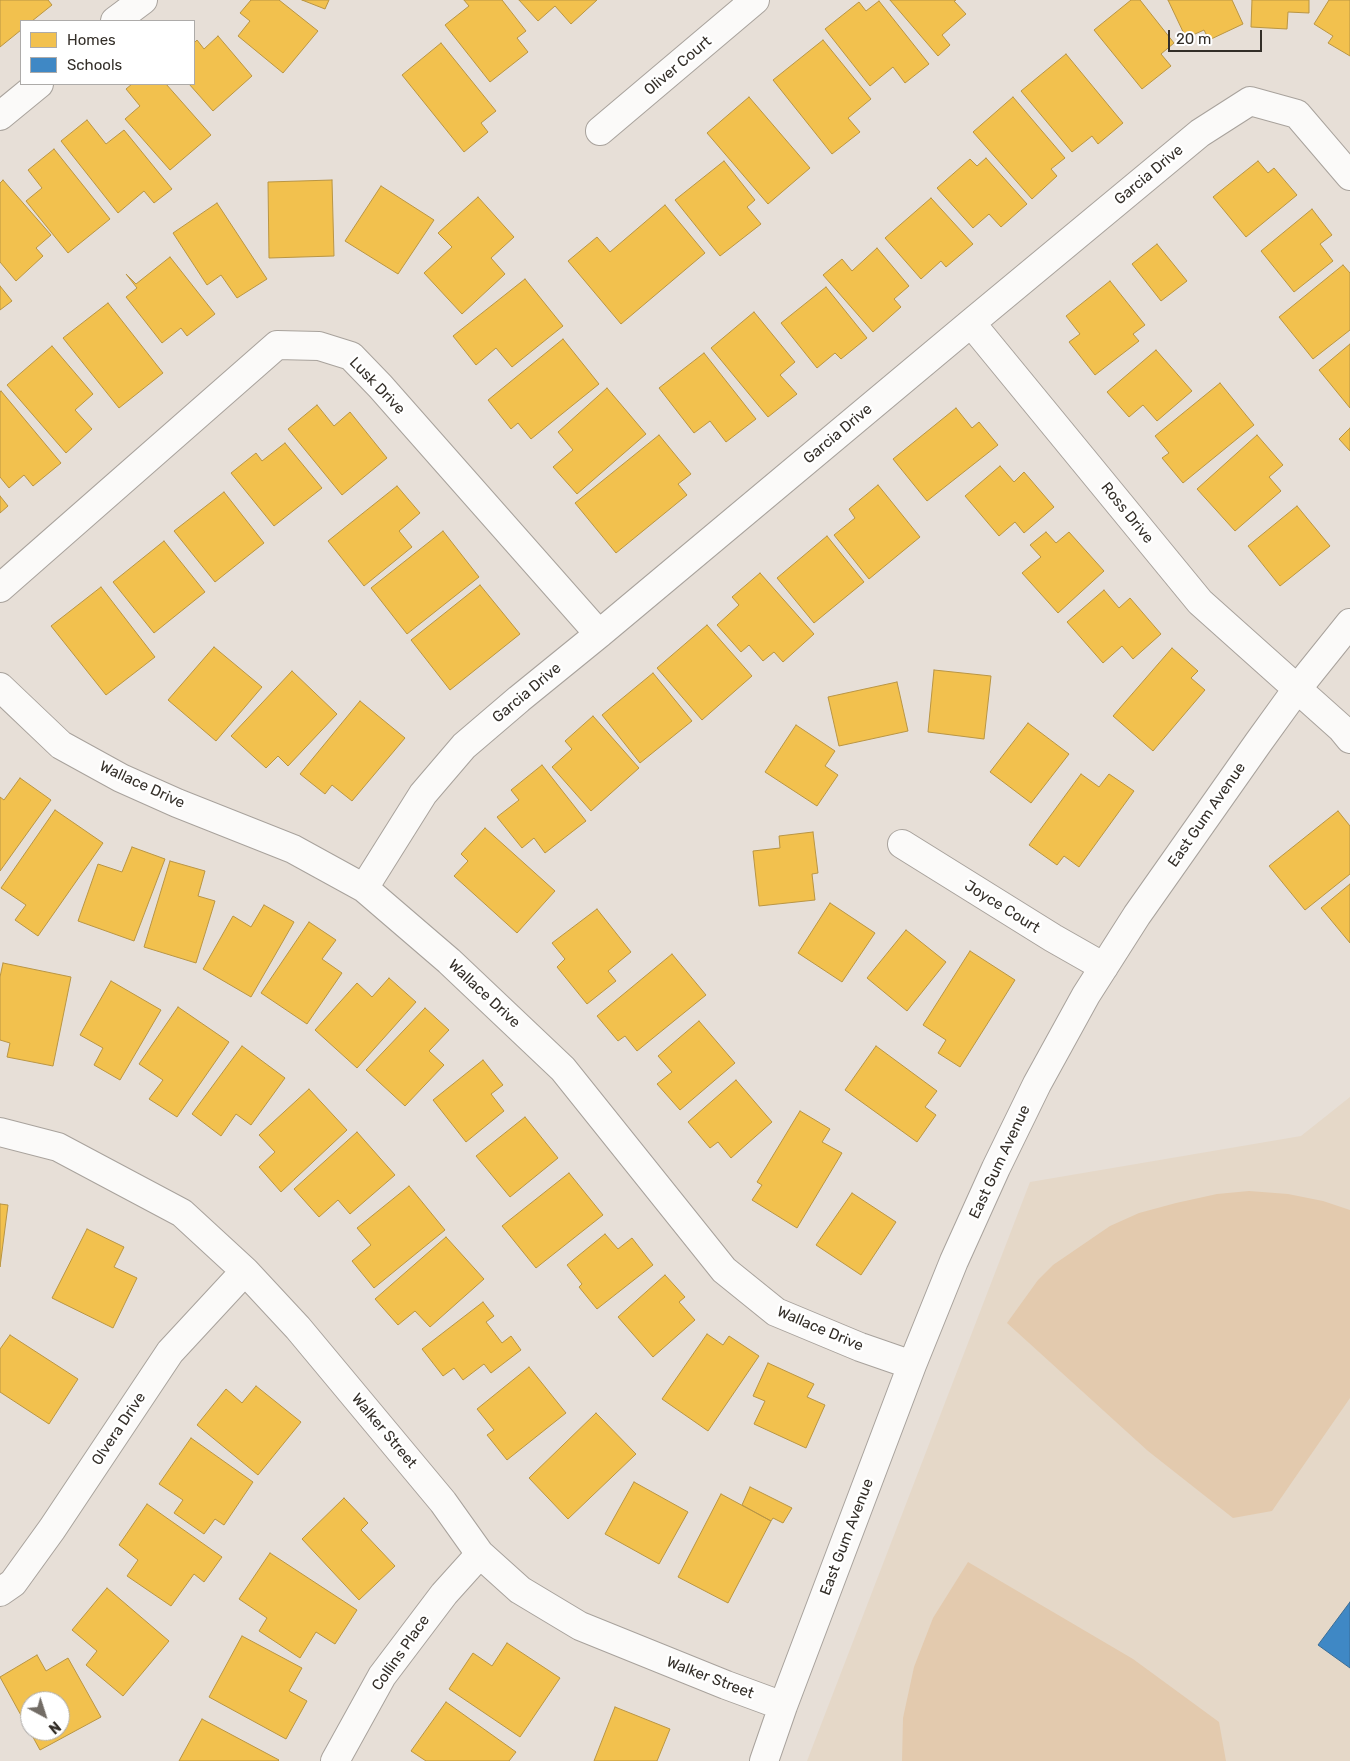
<!DOCTYPE html>
<style>
body{margin:0}
#map{position:relative;width:1350px;height:1761px;overflow:hidden;background:#e7dfd7;font-family:Rubik,sans-serif}
canvas{display:block}
.legend{position:absolute;left:20px;top:20px;width:175px;height:65px;box-sizing:border-box;background:#fff;border:1px solid #adaba9;margin:0;padding:6px 9px;list-style:none;font-size:15px;color:#332e28}
.legend li{display:flex;align-items:center;gap:10px;height:25px}
.legend b{width:25px;border:1px solid #adaba9}
.north{position:absolute;left:20px;top:1691px;width:50px;height:50px;box-sizing:border-box;background:#fff;border:1px solid #adaba9;border-radius:50%;rotate:140deg;font-size:14px;font-weight:700;line-height:20px;text-align:center;color:#332e28}
.north::after{content:'';display:block;margin:auto;width:18px;height:22px;background:#726c65;clip-path:polygon(50% 0,100% 100%,50% 72%,0 100%)}
.scale{position:absolute;left:1168px;top:30px;width:94px;height:22px;box-sizing:border-box;border:2px solid #332e28;border-top:0;padding-left:6px;font-size:15px;line-height:18px;white-space:nowrap;color:#332e28;-webkit-text-stroke:4px #fff;paint-order:stroke}
</style>
<div id="map">
<canvas width="1350" height="1761"></canvas>
<ul class="legend">
<li><b style="height:14px;background:#f2c14e"></b>Homes</li>
<li><b style="height:14px;background:#3f88c5"></b>Schools</li>
</ul>
<div class="north">N</div>
<div class="scale">20 m</div>
</div>
<script>
const ctx = document.querySelector('canvas').getContext('2d');
ctx.lineJoin = 'round';
function fill(path, color) {
  ctx.fillStyle = color;
  ctx.fill(path, 'evenodd');
}
function toPath(rows) {
  const path = new Path2D();
  for (const r of rows) {
    path.moveTo(r[0], r[1]);
    for (let i = 2; i < r.length; i += 2) path.lineTo(r[i], r[i + 1]);
  }
  return path;
}
function trace(path, color, width, dash) {
  ctx.strokeStyle = color;
  ctx.lineWidth = width;
  ctx.lineCap = dash ? 'butt' : 'round';
  ctx.setLineDash(dash || []);
  ctx.stroke(path);
}
function drawText(font, color, halo, rows, align = 'center') {
  ctx.font = font + ' Rubik,sans-serif';
  ctx.lineWidth = 5;
  ctx.setLineDash([]);
  ctx.textBaseline = 'middle';
  ctx.strokeStyle = halo;
  ctx.fillStyle = color;
  for (const [text, x, y, turn = 0] of rows) {
    ctx.save();
    ctx.translate(x, y);
    ctx.rotate((+turn || 0) * Math.PI / 180);
    ctx.textAlign = isNaN(turn) ? turn : align;
    if (halo) ctx.strokeText(text, 0, 0);
    ctx.fillText(text, 0, 0);
    ctx.restore();
  }
}
const built = toPath([
 [1350,1097,1350,1761,807,1761,1030,1182,1301,1136]
]);
const green = toPath([
 [1249,1191,1288,1194,1323,1201,1350,1210,1350,1398,1272,1511,1233,1518,1148,1451,1007,1323,1038,1280,1053,1265,1110,1226,1139,1213,1176,1203,1217,1194],
 [968,1562,1133,1659,1219,1722,1226,1761,902,1761,903,1718,914,1667,933,1618]
]);
const homes = toPath([
 [0,0,48,0,52,5,32,21,21,21,21,30,0,47,0,0],
 [251,0,279,0,318,31,283,73,238,36,250,21,240,13,251,0],
 [302,0,329,0,325,9,302,0],
 [464,0,502,0,526,31,517,38,528,52,490,82,445,25,469,6,464,0],
 [519,0,597,0,571,24,555,6,538,21,519,0],
 [890,0,956,0,954,1,966,14,942,35,950,45,938,56,890,0],
 [1131,0,1140,0,1174,43,1161,54,1171,66,1142,89,1094,30,1131,0],
 [1168,0,1232,0,1243,24,1209,40,1204,30,1186,38,1168,0],
 [1252,0,1309,0,1309,13,1288,12,1287,29,1251,27,1252,0],
 [1329,0,1350,0,1350,56,1328,43,1333,36,1314,24,1329,0],
 [879,1,929,64,905,83,893,67,870,86,825,29,859,2,866,11,879,1],
 [218,36,252,76,213,111,189,84,194,84,194,43,197,40,204,49,218,36],
 [823,40,871,99,848,118,860,132,832,154,773,80,823,40],
 [441,43,496,111,481,123,488,132,464,152,402,75,441,43],
 [1066,54,1123,123,1098,144,1092,136,1072,152,1021,91,1066,54],
 [132,84,166,84,211,135,170,170,125,119,140,106,126,89,132,84],
 [749,97,810,168,768,204,707,133,749,97],
 [1013,97,1065,158,1051,169,1057,176,1032,199,973,132,1013,97],
 [87,120,106,144,124,130,172,189,154,203,144,191,118,213,61,141,87,120],
 [54,149,110,219,68,253,26,201,42,188,28,170,54,149],
 [986,158,1027,204,1001,227,989,214,973,228,937,188,970,159,977,166,986,158],
 [724,161,755,200,747,207,761,224,720,256,675,200,724,161],
 [1258,161,1268,173,1274,168,1297,195,1246,237,1213,197,1258,161],
 [3,180,51,235,36,248,43,256,16,281,0,262,0,183,3,180],
 [332,180,334,256,269,258,268,182,332,180],
 [381,186,434,220,398,274,345,241,381,186],
 [478,197,514,237,491,258,505,274,462,314,424,273,452,247,438,233,478,197],
 [931,198,973,244,946,267,941,261,921,279,885,238,931,198],
 [217,203,267,279,237,298,221,275,207,285,173,233,217,203],
 [665,205,705,253,621,324,568,261,597,237,610,252,665,205],
 [1312,209,1332,235,1320,244,1333,261,1294,292,1261,251,1312,209],
 [1157,244,1187,281,1161,301,1132,264,1157,244],
 [877,248,909,286,894,299,901,307,873,332,823,275,842,259,852,271,877,248],
 [170,257,215,314,187,336,181,328,162,343,126,297,137,288,126,274,136,284,170,257],
 [1343,265,1350,273,1350,330,1313,359,1279,317,1343,265],
 [525,279,563,326,512,367,496,348,476,365,453,336,525,279],
 [1110,281,1145,325,1133,334,1139,341,1095,375,1069,342,1080,334,1066,316,1110,281],
 [0,286,12,301,0,310,0,286],
 [826,287,867,338,841,359,835,353,817,368,781,323,826,287],
 [108,303,163,373,119,408,63,338,108,303],
 [754,312,795,362,780,375,797,394,768,417,711,348,754,312],
 [563,339,599,384,531,439,518,423,511,429,488,400,563,339],
 [1350,344,1350,408,1319,370,1350,344],
 [52,346,93,394,75,410,92,429,66,453,7,385,52,346],
 [1156,350,1192,391,1157,421,1143,405,1129,417,1107,392,1156,350],
 [704,353,756,419,726,442,710,421,694,433,659,388,704,353],
 [1220,383,1254,425,1183,483,1162,458,1169,453,1155,436,1220,383],
 [607,388,646,434,577,494,553,467,573,450,558,432,607,388],
 [1,391,61,463,33,486,24,475,9,488,0,477,0,392,1,391],
 [317,405,334,426,350,412,387,458,342,495,288,429,317,405],
 [956,408,972,428,979,422,998,445,927,501,893,459,956,408],
 [1350,428,1350,451,1339,439,1350,428],
 [659,435,691,474,678,484,687,495,616,553,575,503,659,435],
 [1257,435,1283,465,1269,477,1281,491,1235,531,1197,489,1257,435],
 [285,443,322,488,274,526,231,473,256,453,262,461,285,443],
 [1000,466,1014,482,1024,472,1054,507,1024,533,1015,522,999,536,965,496,1000,466],
 [878,485,920,537,869,579,834,535,855,518,849,509,878,485],
 [397,486,420,513,399,531,412,547,364,586,328,541,397,486],
 [224,492,264,543,215,582,174,531,224,492],
 [0,496,8,506,0,513,0,496],
 [1297,506,1330,546,1280,586,1248,546,1297,506],
 [443,531,479,577,407,634,371,588,443,531],
 [1046,532,1056,543,1069,532,1104,571,1058,613,1022,573,1041,557,1030,545,1046,532],
 [827,536,864,582,814,623,777,578,827,536],
 [164,541,205,592,154,633,113,582,164,541],
 [760,573,814,634,783,662,774,652,763,661,749,645,741,652,717,625,739,605,732,597,760,573],
 [480,585,520,634,450,690,411,640,480,585],
 [101,587,155,657,106,695,51,626,101,587],
 [1104,590,1119,608,1130,598,1161,634,1133,659,1122,646,1103,663,1067,622,1104,590],
 [707,625,752,676,702,720,657,668,707,625],
 [214,647,262,687,216,741,168,700,214,647],
 [1172,648,1198,671,1191,678,1205,690,1153,751,1113,716,1172,648],
 [934,670,991,676,984,739,928,732,934,670],
 [292,671,337,714,288,766,278,756,266,768,231,736,292,671],
 [653,673,692,721,640,763,602,715,653,673],
 [897,682,908,731,839,746,828,697,897,682],
 [360,701,405,738,352,801,332,785,325,794,300,774,360,701],
 [593,716,639,768,591,811,552,767,572,749,565,741,593,716],
 [1028,723,1069,754,1031,803,990,772,1028,723],
 [796,725,835,751,825,766,838,775,817,806,765,772,796,725],
 [542,765,586,821,545,853,534,838,522,848,497,817,519,800,511,790,542,765],
 [1081,774,1099,787,1109,774,1134,791,1079,867,1064,856,1057,865,1029,845,1081,774],
 [20,778,51,800,0,871,0,797,4,800,20,778],
 [55,810,103,843,38,936,15,920,26,905,1,888,55,810],
 [1338,811,1350,826,1350,874,1305,910,1269,866,1338,811],
 [485,828,555,891,517,933,454,876,468,861,461,854,485,828],
 [813,832,818,873,812,874,815,900,759,906,753,851,780,848,779,836,813,832],
 [132,847,165,859,134,941,78,921,98,864,122,872,132,847],
 [170,861,205,871,198,896,215,901,196,963,144,947,170,861],
 [1350,884,1350,943,1321,908,1350,884],
 [830,903,875,933,842,982,798,953,830,903],
 [264,905,294,922,251,997,203,969,233,916,251,927,264,905],
 [597,909,631,952,608,971,616,981,587,1004,557,967,565,959,552,943,597,909],
 [309,922,336,940,322,959,342,973,307,1024,261,993,309,922],
 [906,930,946,962,907,1011,867,978,906,930],
 [970,951,1015,980,960,1067,938,1053,946,1040,923,1025,970,951],
 [672,954,706,995,637,1051,625,1036,618,1041,597,1016,672,954],
 [3,963,71,977,53,1066,7,1057,10,1043,0,1040,0,977,3,963],
 [389,978,416,1002,357,1068,315,1030,357,983,372,997,389,978],
 [111,981,161,1010,120,1080,94,1065,103,1048,80,1035,111,981],
 [178,1007,229,1042,177,1117,149,1099,163,1080,139,1064,178,1007],
 [425,1008,449,1030,429,1051,444,1065,405,1106,366,1070,425,1008],
 [699,1021,735,1063,680,1110,657,1084,672,1072,658,1056,699,1021],
 [242,1046,285,1078,251,1125,236,1114,221,1136,192,1114,242,1046],
 [876,1046,937,1091,925,1107,936,1115,917,1142,845,1090,876,1046],
 [483,1060,503,1085,491,1094,504,1111,466,1142,433,1100,483,1060],
 [736,1080,772,1122,731,1158,718,1142,710,1148,688,1122,736,1080],
 [309,1089,347,1130,281,1192,259,1167,275,1152,259,1135,309,1089],
 [800,1111,830,1129,822,1142,842,1153,797,1228,752,1200,762,1185,757,1182,800,1111],
 [525,1117,558,1158,510,1197,476,1156,525,1117],
 [357,1132,395,1175,350,1214,338,1200,319,1217,294,1189,357,1132],
 [569,1173,603,1215,536,1268,502,1226,569,1173],
 [409,1186,445,1230,374,1288,352,1261,371,1245,357,1228,409,1186],
 [852,1193,896,1222,861,1275,816,1245,852,1193],
 [0,1204,8,1205,0,1267,0,1204],
 [87,1229,124,1247,114,1267,137,1278,113,1328,52,1298,87,1229],
 [605,1234,618,1249,632,1238,653,1265,597,1309,579,1287,582,1284,567,1265,605,1234],
 [446,1237,484,1279,430,1327,415,1311,398,1325,375,1299,446,1237],
 [665,1275,685,1297,679,1302,695,1320,653,1357,618,1317,665,1275],
 [483,1302,494,1316,486,1322,502,1343,511,1336,521,1350,491,1373,484,1364,463,1380,454,1368,443,1376,422,1349,483,1302],
 [707,1334,723,1345,729,1336,759,1356,708,1431,662,1399,707,1334],
 [10,1335,78,1379,49,1424,0,1392,0,1349,10,1335],
 [768,1363,814,1384,807,1397,825,1405,806,1448,754,1424,765,1401,753,1396,768,1363],
 [529,1367,566,1413,507,1460,487,1435,494,1430,477,1409,529,1367],
 [256,1386,301,1422,258,1475,197,1425,226,1389,242,1403,256,1386],
 [596,1413,636,1454,568,1519,529,1478,596,1413],
 [191,1438,253,1482,224,1525,215,1519,204,1534,174,1513,183,1500,159,1484,191,1438],
 [634,1482,688,1512,659,1564,605,1534,634,1482],
 [750,1487,792,1508,783,1523,773,1518,771,1521,742,1505,750,1487],
 [721,1494,771,1521,728,1603,678,1577,721,1494],
 [344,1498,368,1523,361,1530,395,1566,359,1600,302,1539,344,1498],
 [147,1504,222,1557,204,1582,194,1574,171,1606,127,1576,138,1560,119,1545,147,1504],
 [270,1553,357,1610,335,1644,316,1632,300,1658,259,1631,267,1618,239,1599,270,1553],
 [107,1588,169,1641,123,1696,86,1665,97,1651,72,1630,107,1588],
 [242,1636,302,1668,289,1691,307,1701,286,1739,209,1697,242,1636],
 [507,1643,560,1678,520,1737,449,1689,473,1653,492,1666,507,1643],
 [37,1655,46,1671,68,1658,101,1717,40,1750,0,1677,37,1655],
 [30,1701,60,1701,60,1731,30,1731,30,1701],
 [446,1702,516,1752,509,1761,426,1761,411,1751,446,1702],
 [615,1707,670,1729,657,1761,594,1761,615,1707],
 [202,1719,279,1760,278,1761,179,1761,202,1719]
]);
const schools = toPath([
 [1350,1602,1350,1668,1318,1645,1350,1602]
]);
const minor = toPath([
 [115,21,143,0],
 [0,116,39,84],
 [600,131,755,0],
 [971,323,1200,602,1341,728,1350,739],
 [0,588,277,345,319,346,351,356,380,386,599,634],
 [0,687,61,745,121,778,177,803,293,849,364,888,449,961,563,1069,724,1270,776,1312,860,1347,912,1365],
 [902,844,1053,938,1104,967],
 [364,888,423,794,464,746,519,699,599,634,971,323,1200,133,1250,101,1297,114,1350,176],
 [0,1132,58,1147,182,1213,245,1271,298,1328,443,1502,480,1554,520,1590,580,1626,726,1685,783,1706],
 [0,1592,13,1583,52,1529,170,1352,245,1271],
 [335,1761,382,1676,444,1594,480,1554],
 [764,1761,783,1706,912,1365,954,1261,996,1168,1037,1084,1086,995,1137,915,1258,743,1297,689,1350,623]
]);
const streetNames = [
 ["Oliver Court",678,66,-40],
 ["Garcia Drive",1149,175,-40],
 ["Lusk Drive",377,386,46],
 ["Garcia Drive",838,434,-40],
 ["Ross Drive",1127,513,51],
 ["Garcia Drive",527,693,-40],
 ["Wallace Drive",142,785,25],
 ["East Gum Avenue",1207,815,-55],
 ["Joyce Court",1002,907,32],
 ["Wallace Drive",484,994,43],
 ["East Gum Avenue",1000,1162,-65],
 ["Wallace Drive",820,1329,23],
 ["Olvera Drive",119,1429,-56],
 ["Walker Street",384,1431,50],
 ["East Gum Avenue",847,1537,-69],
 ["Collins Place",401,1653,-55],
 ["Walker Street",710,1678,21]
];
fill(built, '#e5d8c8');
fill(green, '#e3caae');
fill(homes, '#f2c14e');
trace(homes, '#b99543', 1);
fill(schools, '#3f88c5');
trace(schools, '#3b6d96', 1);
trace(minor, '#a8a29c', 30);
trace(minor, '#fbfaf9', 28);
drawText('15px', '#332e28', '#fff', streetNames);
</script>
